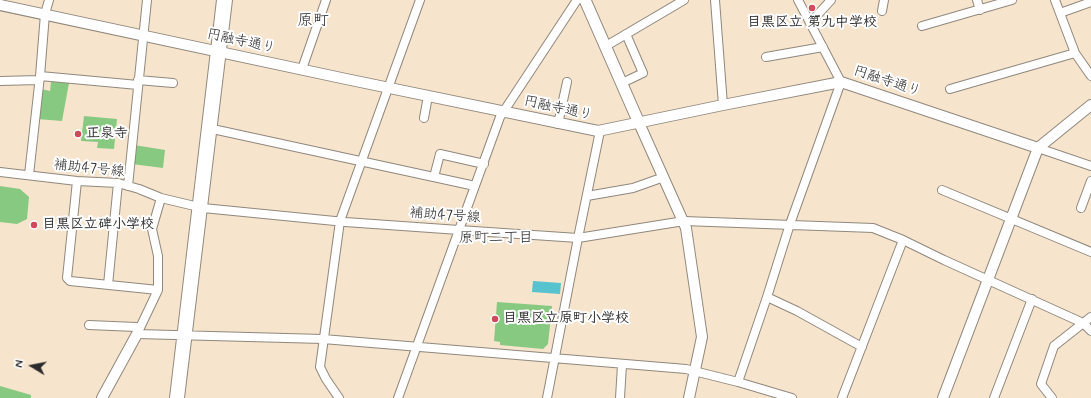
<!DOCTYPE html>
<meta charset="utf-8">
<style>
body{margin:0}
#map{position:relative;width:1091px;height:398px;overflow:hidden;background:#f6e4cd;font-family:Mynerve,sans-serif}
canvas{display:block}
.north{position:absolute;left:12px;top:346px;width:40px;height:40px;-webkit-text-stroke:3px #fff;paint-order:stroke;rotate:280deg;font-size:11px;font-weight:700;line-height:16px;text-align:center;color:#2b2b2b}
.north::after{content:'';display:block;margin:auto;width:14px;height:18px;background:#2b2b2b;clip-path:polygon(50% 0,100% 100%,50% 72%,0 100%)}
</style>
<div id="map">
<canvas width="1091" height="398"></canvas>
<div class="north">N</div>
</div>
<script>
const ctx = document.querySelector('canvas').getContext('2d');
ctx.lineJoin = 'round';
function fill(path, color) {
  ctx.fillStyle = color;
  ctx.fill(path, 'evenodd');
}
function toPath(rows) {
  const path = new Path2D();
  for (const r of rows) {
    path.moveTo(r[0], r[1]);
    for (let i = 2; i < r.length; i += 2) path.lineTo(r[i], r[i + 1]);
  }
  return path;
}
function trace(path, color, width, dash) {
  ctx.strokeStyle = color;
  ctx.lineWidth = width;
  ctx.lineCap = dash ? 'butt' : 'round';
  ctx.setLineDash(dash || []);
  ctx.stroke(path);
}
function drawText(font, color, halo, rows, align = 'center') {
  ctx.font = font + ' Mynerve,"Klee One",sans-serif';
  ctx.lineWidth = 4;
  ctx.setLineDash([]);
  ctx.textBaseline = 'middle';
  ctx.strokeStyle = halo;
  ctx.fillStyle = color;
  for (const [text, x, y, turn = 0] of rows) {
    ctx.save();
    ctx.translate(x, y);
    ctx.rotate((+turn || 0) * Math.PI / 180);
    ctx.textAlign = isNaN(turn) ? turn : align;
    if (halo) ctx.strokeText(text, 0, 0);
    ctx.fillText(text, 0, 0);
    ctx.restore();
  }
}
const green = toPath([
 [58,81,69,83,62,121,37,119,41,89,50,91,51,82],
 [84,116,117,119,114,149,97,148,98,142,81,141],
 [134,145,165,150,163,168,132,164],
 [0,186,20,189,29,197,27,219,17,224,0,222],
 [497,302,552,306,548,344,543,349,500,345,500,342,494,341],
 [0,386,31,395,31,398,0,398]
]);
const water = toPath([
 [533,281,561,283,560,294,532,292]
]);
const minor = toPath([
 [715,0,723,105],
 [977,0,980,10],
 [1055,0,1075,53,1091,76],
 [882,11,884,0],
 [1060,13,1091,2],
 [810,23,831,0],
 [922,26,1012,0],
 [606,46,684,0],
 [766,57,823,47],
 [302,69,326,0],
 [40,76,138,85],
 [138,80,173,83],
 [0,81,39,80],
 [622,83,643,73,626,34],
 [950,89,1075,53],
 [424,118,428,96],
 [558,124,567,82],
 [208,128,475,186],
 [1038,148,1091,166],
 [0,172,77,181,118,183,139,189,161,198,203,208,345,222,459,230,578,238,684,221,873,228,903,240,944,260,1083,323,1091,331],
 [29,175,40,76,45,14,49,0],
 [434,177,440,154,484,164],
 [77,181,67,278,70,281,158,290],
 [128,186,147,0],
 [942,190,1091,252],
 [587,196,633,188,664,177],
 [161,198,152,229,158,256,158,290,137,334,323,339,686,369,738,382,792,398],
 [1081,208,1091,181],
 [108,285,118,183],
 [767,297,797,311,862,347],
 [89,325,136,327,139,329],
 [738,382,767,297,790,224,841,82,798,0],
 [174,398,221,0],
 [180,398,228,0],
 [339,398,326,379,320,367,340,221,420,0],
 [398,398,500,117,577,0],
 [547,398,578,238,600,131],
 [620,398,622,365],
 [842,398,903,240],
 [994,398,1032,299],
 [1052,398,1041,384,1054,346,1091,317]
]);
const tertiary = toPath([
 [0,5,346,79,598,131,723,105,841,82,1038,148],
 [639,123,686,228,702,337,689,398],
 [1038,148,1091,105],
 [102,398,137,334],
 [943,398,1038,148]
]);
const secondary = toPath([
 [585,0,639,123]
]);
const markers = [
 [812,8,4,"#d1495b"],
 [78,134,4,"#d1495b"],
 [34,225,4,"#d1495b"],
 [495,319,4,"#d1495b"]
];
const poiNames = [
 ["目黒区立 第九中学校",812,23,"center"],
 ["正泉寺",86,134],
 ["目黒区立碑小学校",42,225],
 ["目黒区立原町小学校",503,319]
];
const streetNames = [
 ["円融寺通り",241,42,12],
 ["円融寺通り",887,82,18],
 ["円融寺通り",558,109,12],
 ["補助47号線",89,169,6],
 ["補助47号線",445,216,4]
];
const neighbourhoodNames = [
 ["原町二丁目",496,239]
];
const quarterNames = [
 ["原町",313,22]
];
fill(green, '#87c981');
fill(water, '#56c3ce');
trace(minor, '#90887c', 10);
trace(tertiary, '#90887c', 12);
trace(secondary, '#90887c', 13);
trace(minor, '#fff', 8);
trace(tertiary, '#fff', 10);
trace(secondary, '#fff', 11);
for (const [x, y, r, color] of markers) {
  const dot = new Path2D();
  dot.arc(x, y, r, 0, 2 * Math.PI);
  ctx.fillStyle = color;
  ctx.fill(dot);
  trace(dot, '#fff', 1.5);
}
drawText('bold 14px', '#2b2b2b', '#fff', poiNames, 'left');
drawText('14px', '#2b2b2b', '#fff', streetNames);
drawText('15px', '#2b2b2b', '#fff', neighbourhoodNames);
drawText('16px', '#2b2b2b', '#fff', quarterNames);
</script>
